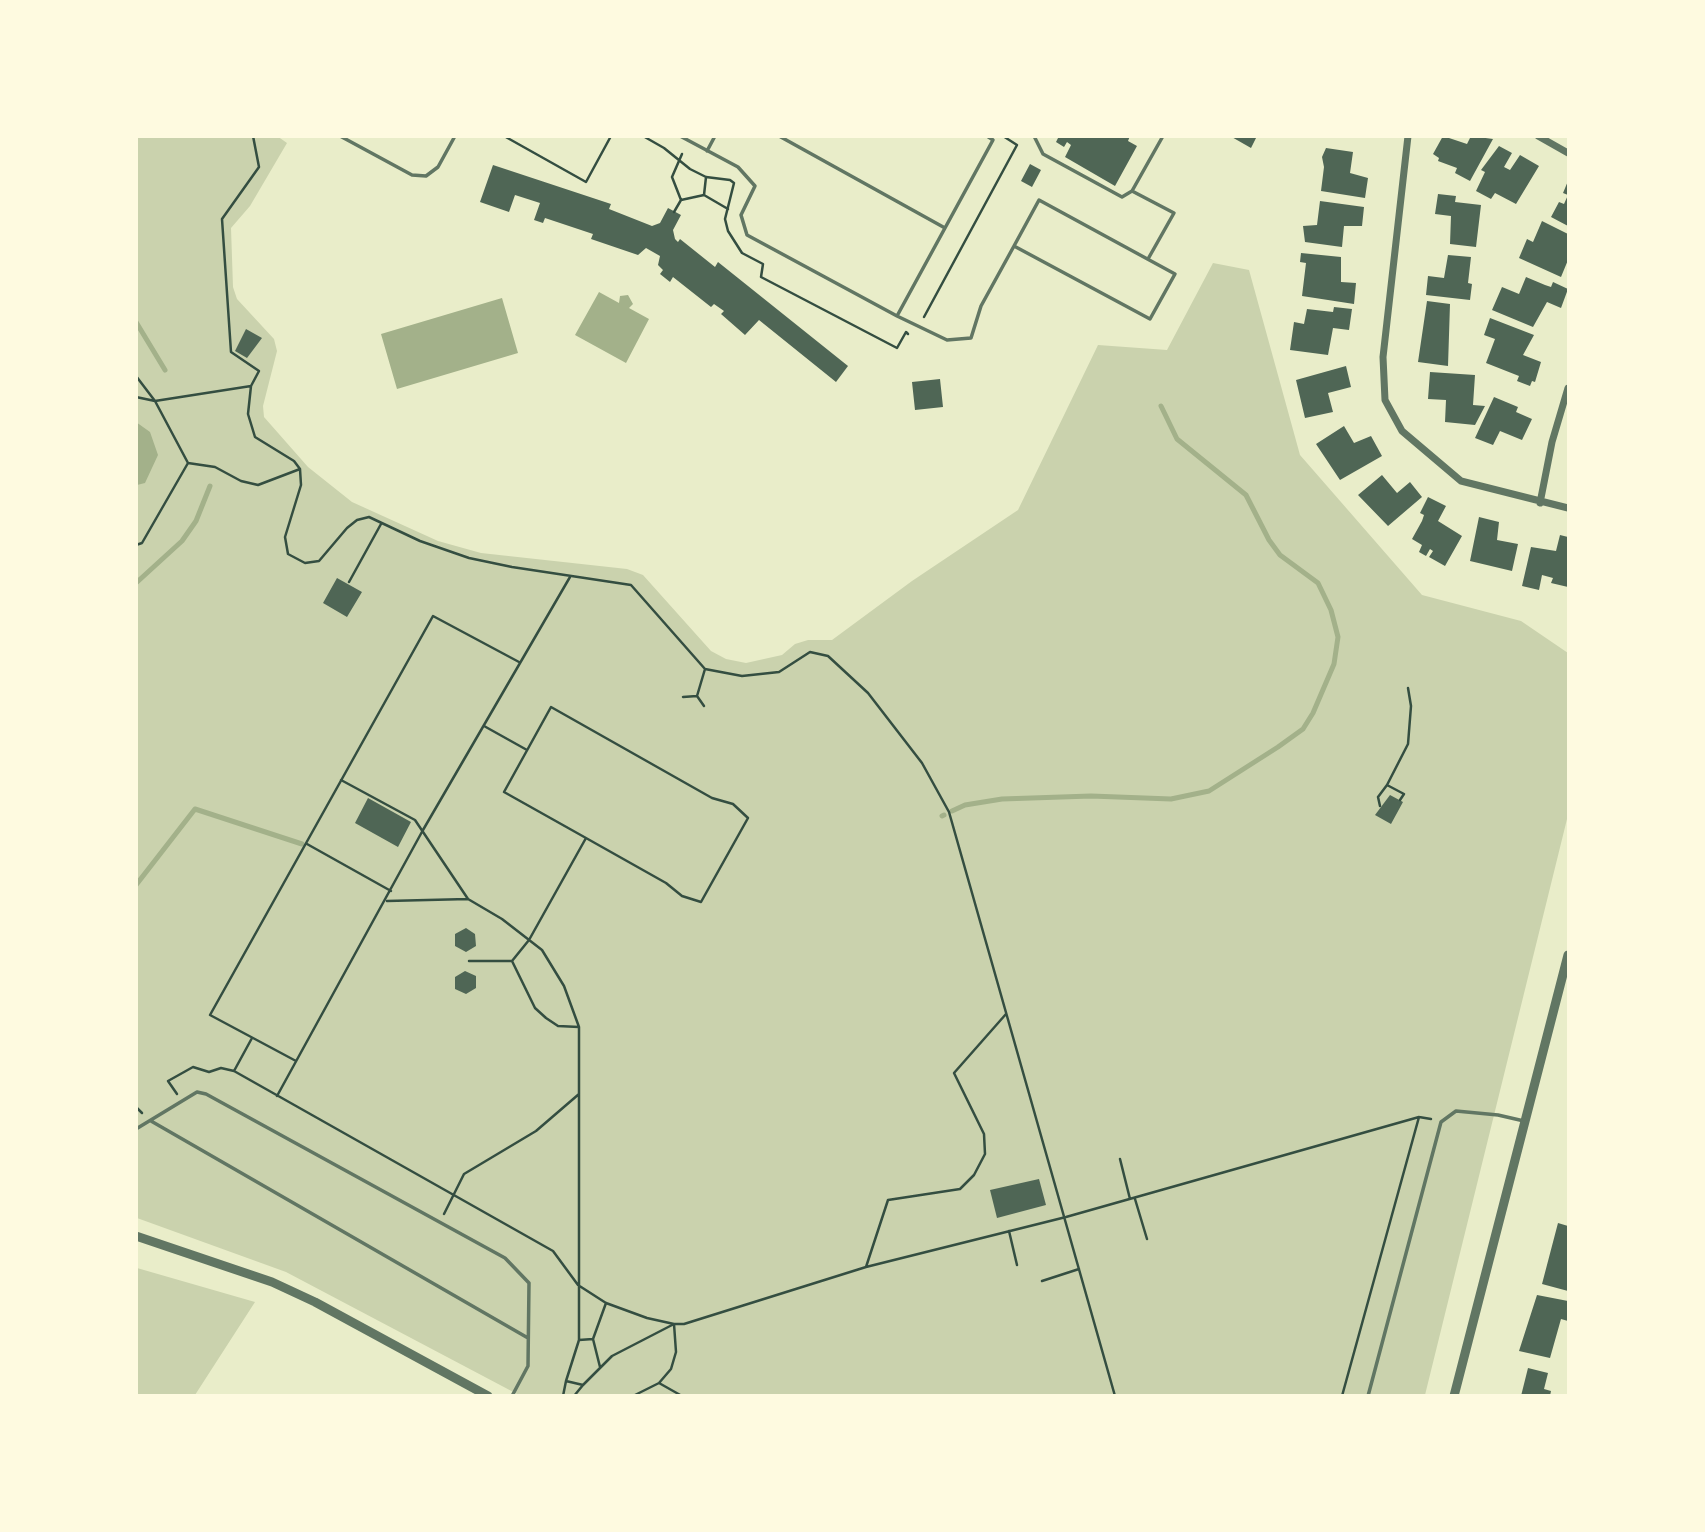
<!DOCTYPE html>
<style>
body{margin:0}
#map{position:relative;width:1705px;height:1532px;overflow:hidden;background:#e9edc9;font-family:"DejaVu Sans",sans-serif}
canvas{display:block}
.frame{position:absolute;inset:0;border:138px solid #fefae0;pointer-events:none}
</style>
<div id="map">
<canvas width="1705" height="1532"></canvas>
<div class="frame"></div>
</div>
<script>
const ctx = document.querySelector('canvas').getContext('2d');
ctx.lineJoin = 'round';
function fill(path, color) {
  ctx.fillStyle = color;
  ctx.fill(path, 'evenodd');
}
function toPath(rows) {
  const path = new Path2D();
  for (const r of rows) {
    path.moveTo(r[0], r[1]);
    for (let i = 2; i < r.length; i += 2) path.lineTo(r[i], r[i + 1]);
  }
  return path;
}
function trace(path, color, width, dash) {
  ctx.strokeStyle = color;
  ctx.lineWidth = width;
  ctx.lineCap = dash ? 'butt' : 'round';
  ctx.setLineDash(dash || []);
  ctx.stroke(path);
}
const green = toPath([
 [277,136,287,143,250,206,231,228,233,287,237,299,274,339,277,351,263,406,264,417,308,467,352,502,438,541,481,553,627,569,643,575,711,651,726,659,746,663,782,655,795,644,808,640,832,640,912,581,1018,510,1098,345,1167,350,1213,263,1249,270,1300,455,1422,595,1521,621,1568,653,1568,815,1425,1395,519,1395,286,1272,137,1218,137,137],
 [137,1268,255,1302,195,1395,137,1395]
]);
const water = toPath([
 [599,292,619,303,620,296,628,295,633,304,629,308,649,319,626,363,575,335],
 [502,298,518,353,397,389,381,334],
 [136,422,150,432,158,455,145,483,137,485]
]);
const stream = toPath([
 [136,322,165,370],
 [136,583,182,541,196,521,210,486],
 [952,811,965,805,1002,799,1091,796,1171,799,1209,791,1278,747,1303,729,1313,713,1334,664,1338,637,1331,610,1318,583,1280,555,1269,540,1246,495,1177,439,1161,406],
 [942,816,944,815],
 [136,885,195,809,302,844]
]);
const building = toPath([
 [1059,136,1130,136,1128,141,1137,146,1115,186,1065,157,1071,145,1067,142,1064,147,1056,142],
 [1230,136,1257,136,1251,148],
 [1443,136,1467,144,1471,136,1493,139,1470,181,1455,173,1457,168,1438,161,1439,158,1433,154],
 [1499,146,1512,153,1504,167,1510,170,1520,155,1539,166,1516,204,1495,193,1491,199,1476,191,1485,172,1481,170],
 [1326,148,1353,152,1350,173,1368,178,1365,198,1321,191,1324,167,1322,157],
 [1030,164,1041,170,1032,187,1021,181],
 [493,165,611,204,609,209,652,226,660,223,668,208,681,215,673,230,675,239,678,242,680,239,715,267,718,262,848,366,836,382,759,320,745,335,721,314,724,311,714,304,711,307,673,277,670,282,660,274,663,270,658,265,660,256,646,248,638,255,591,239,593,234,545,218,543,223,534,220,540,203,515,195,509,212,480,202],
 [1568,181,1568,226,1551,217,1559,202,1564,204,1568,195,1563,193],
 [1438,194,1456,196,1455,202,1481,205,1476,247,1450,244,1451,216,1435,214],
 [1320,201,1364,207,1362,226,1344,226,1342,247,1305,242,1303,226,1317,225],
 [1542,221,1568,234,1568,260,1561,277,1519,258,1527,239,1533,242],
 [1301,253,1341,257,1341,282,1356,283,1354,304,1302,296,1306,263,1300,262],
 [1448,255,1471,257,1468,283,1472,284,1470,300,1426,295,1428,276,1444,278],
 [1526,277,1545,285,1551,287,1553,282,1568,289,1561,308,1547,302,1533,327,1492,310,1502,287,1519,294],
 [1427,301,1450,304,1448,366,1418,362],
 [1334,307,1352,309,1349,330,1333,328,1328,355,1290,350,1294,322,1304,324,1307,309,1333,312],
 [1490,318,1534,335,1523,355,1541,362,1535,382,1532,381,1530,386,1517,381,1519,376,1486,363,1495,339,1484,335],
 [246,329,262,338,247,358,235,351],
 [1346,366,1351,387,1328,393,1333,412,1305,418,1296,380],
 [1430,372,1475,375,1473,405,1485,406,1475,425,1445,422,1446,400,1428,399],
 [940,379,943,407,915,410,912,382],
 [1494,397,1518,407,1516,412,1532,419,1522,440,1500,431,1493,445,1475,438],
 [1344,426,1354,443,1371,436,1382,456,1340,480,1316,444],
 [1382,475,1397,493,1410,482,1422,497,1388,526,1358,495],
 [1428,497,1446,506,1438,521,1462,536,1445,566,1429,557,1433,551,1430,549,1426,556,1419,552,1422,545,1412,539,1422,521,1424,515,1420,513],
 [1479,517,1499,522,1497,540,1518,544,1512,571,1470,561],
 [1560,535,1568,537,1568,587,1551,583,1553,578,1542,575,1539,590,1522,586,1531,547,1556,551],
 [337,578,362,592,347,617,323,603],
 [1390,795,1403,802,1391,824,1375,815],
 [368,798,411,822,398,847,355,823],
 [466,928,475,934,476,946,466,952,455,946,455,934],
 [465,971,476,976,476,988,466,994,455,989,455,977],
 [1039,1179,1046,1205,997,1218,990,1190],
 [1558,1223,1568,1226,1568,1291,1542,1284],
 [1537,1295,1568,1301,1568,1321,1561,1319,1550,1358,1519,1351],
 [1528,1368,1548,1373,1544,1389,1551,1391,1550,1396,1521,1396]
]);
const path = toPath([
 [504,136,586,182,611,136],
 [643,136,664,148,690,169,706,177,730,180,734,183,725,219,728,231,742,253,763,264,761,277,897,348,906,332,908,334],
 [704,195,728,209],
 [681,200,672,177,682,154],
 [681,200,704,195,706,177],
 [674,212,681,200],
 [924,317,1017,145,1003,136],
 [136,376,155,401,188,463,215,467,241,481,258,485,300,469],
 [251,386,248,414,255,437,294,461,300,469,301,485,285,537,288,554,305,563,319,561,347,528,357,520,369,517,420,541,469,558,512,567,631,585,705,669,742,676,779,672,810,652,828,656,868,693,922,763,949,812,1115,1396],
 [136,397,155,401,251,386,259,371,231,352,222,219,259,167,253,136],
 [136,545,142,543,188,463],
 [349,582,381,524],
 [683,697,697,696],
 [704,706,697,696,705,669],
 [484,726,527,750],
 [341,780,415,820,468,899,502,919,542,950,564,986,579,1027,579,1340,566,1381,583,1385,612,1356,674,1324,676,1352,671,1369,659,1383,633,1396],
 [1400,800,1404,794,1387,785,1408,744,1411,706,1408,688],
 [1380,806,1378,797,1387,785],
 [307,844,391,891],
 [387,901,468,899],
 [469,961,512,961,535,1008,546,1018,558,1026,579,1027],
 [512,961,529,940,586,838,666,883,682,896,701,902,748,818,733,804,712,798,551,707,504,792,586,838],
 [296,1061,210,1015,433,616,519,662],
 [234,1071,252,1038],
 [177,1094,168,1081,193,1067,209,1072,221,1068,234,1071,553,1251,578,1285,606,1303,647,1318,674,1324,684,1324,866,1267,1066,1217,1419,1117,1431,1119],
 [277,1096,423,830,570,577],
 [136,1107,142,1113],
 [1120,1159,1130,1199],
 [1135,1199,1147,1239],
 [444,1214,464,1174,536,1131,579,1094],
 [1009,1231,1017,1265],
 [866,1267,888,1200,960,1189,974,1175,985,1154,984,1134,954,1073,1006,1014],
 [1042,1281,1079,1269],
 [579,1340,593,1339],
 [600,1367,593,1339,606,1303],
 [659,1383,682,1396],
 [563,1396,566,1381],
 [574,1396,583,1385],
 [1342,1396,1419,1117]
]);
const service = toPath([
 [340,136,412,175,426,176,438,167,455,136],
 [570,136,574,136],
 [680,136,738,167,755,186,741,215,747,235,897,316,993,140,987,136],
 [779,136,945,228],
 [1034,136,1043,154,1122,197,1132,191],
 [707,151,715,136],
 [1148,259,1174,213,1132,191,1163,136],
 [897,316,947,340,971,338,981,306,1014,246,1039,200,1175,274,1150,319,1014,246],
 [151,1121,528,1338],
 [136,1129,197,1092,206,1094,505,1258,529,1283,528,1366,512,1396],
 [1368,1396,1441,1122,1456,1111,1498,1115,1524,1121]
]);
const minor = toPath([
 [1408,136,1383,357,1385,400,1402,431,1461,481,1568,508],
 [1538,136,1568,153],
 [1540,503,1552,442,1568,388]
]);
const tertiary = toPath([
 [136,1236,272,1282,315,1302,488,1396],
 [1454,1396,1568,955]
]);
fill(green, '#cad2ad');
fill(water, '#a3b18a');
trace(stream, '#a3b18a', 5);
fill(building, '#4f6655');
trace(path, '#344e41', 2.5);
trace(service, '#617663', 3.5);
trace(minor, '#617663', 7);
trace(tertiary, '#617663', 9);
</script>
